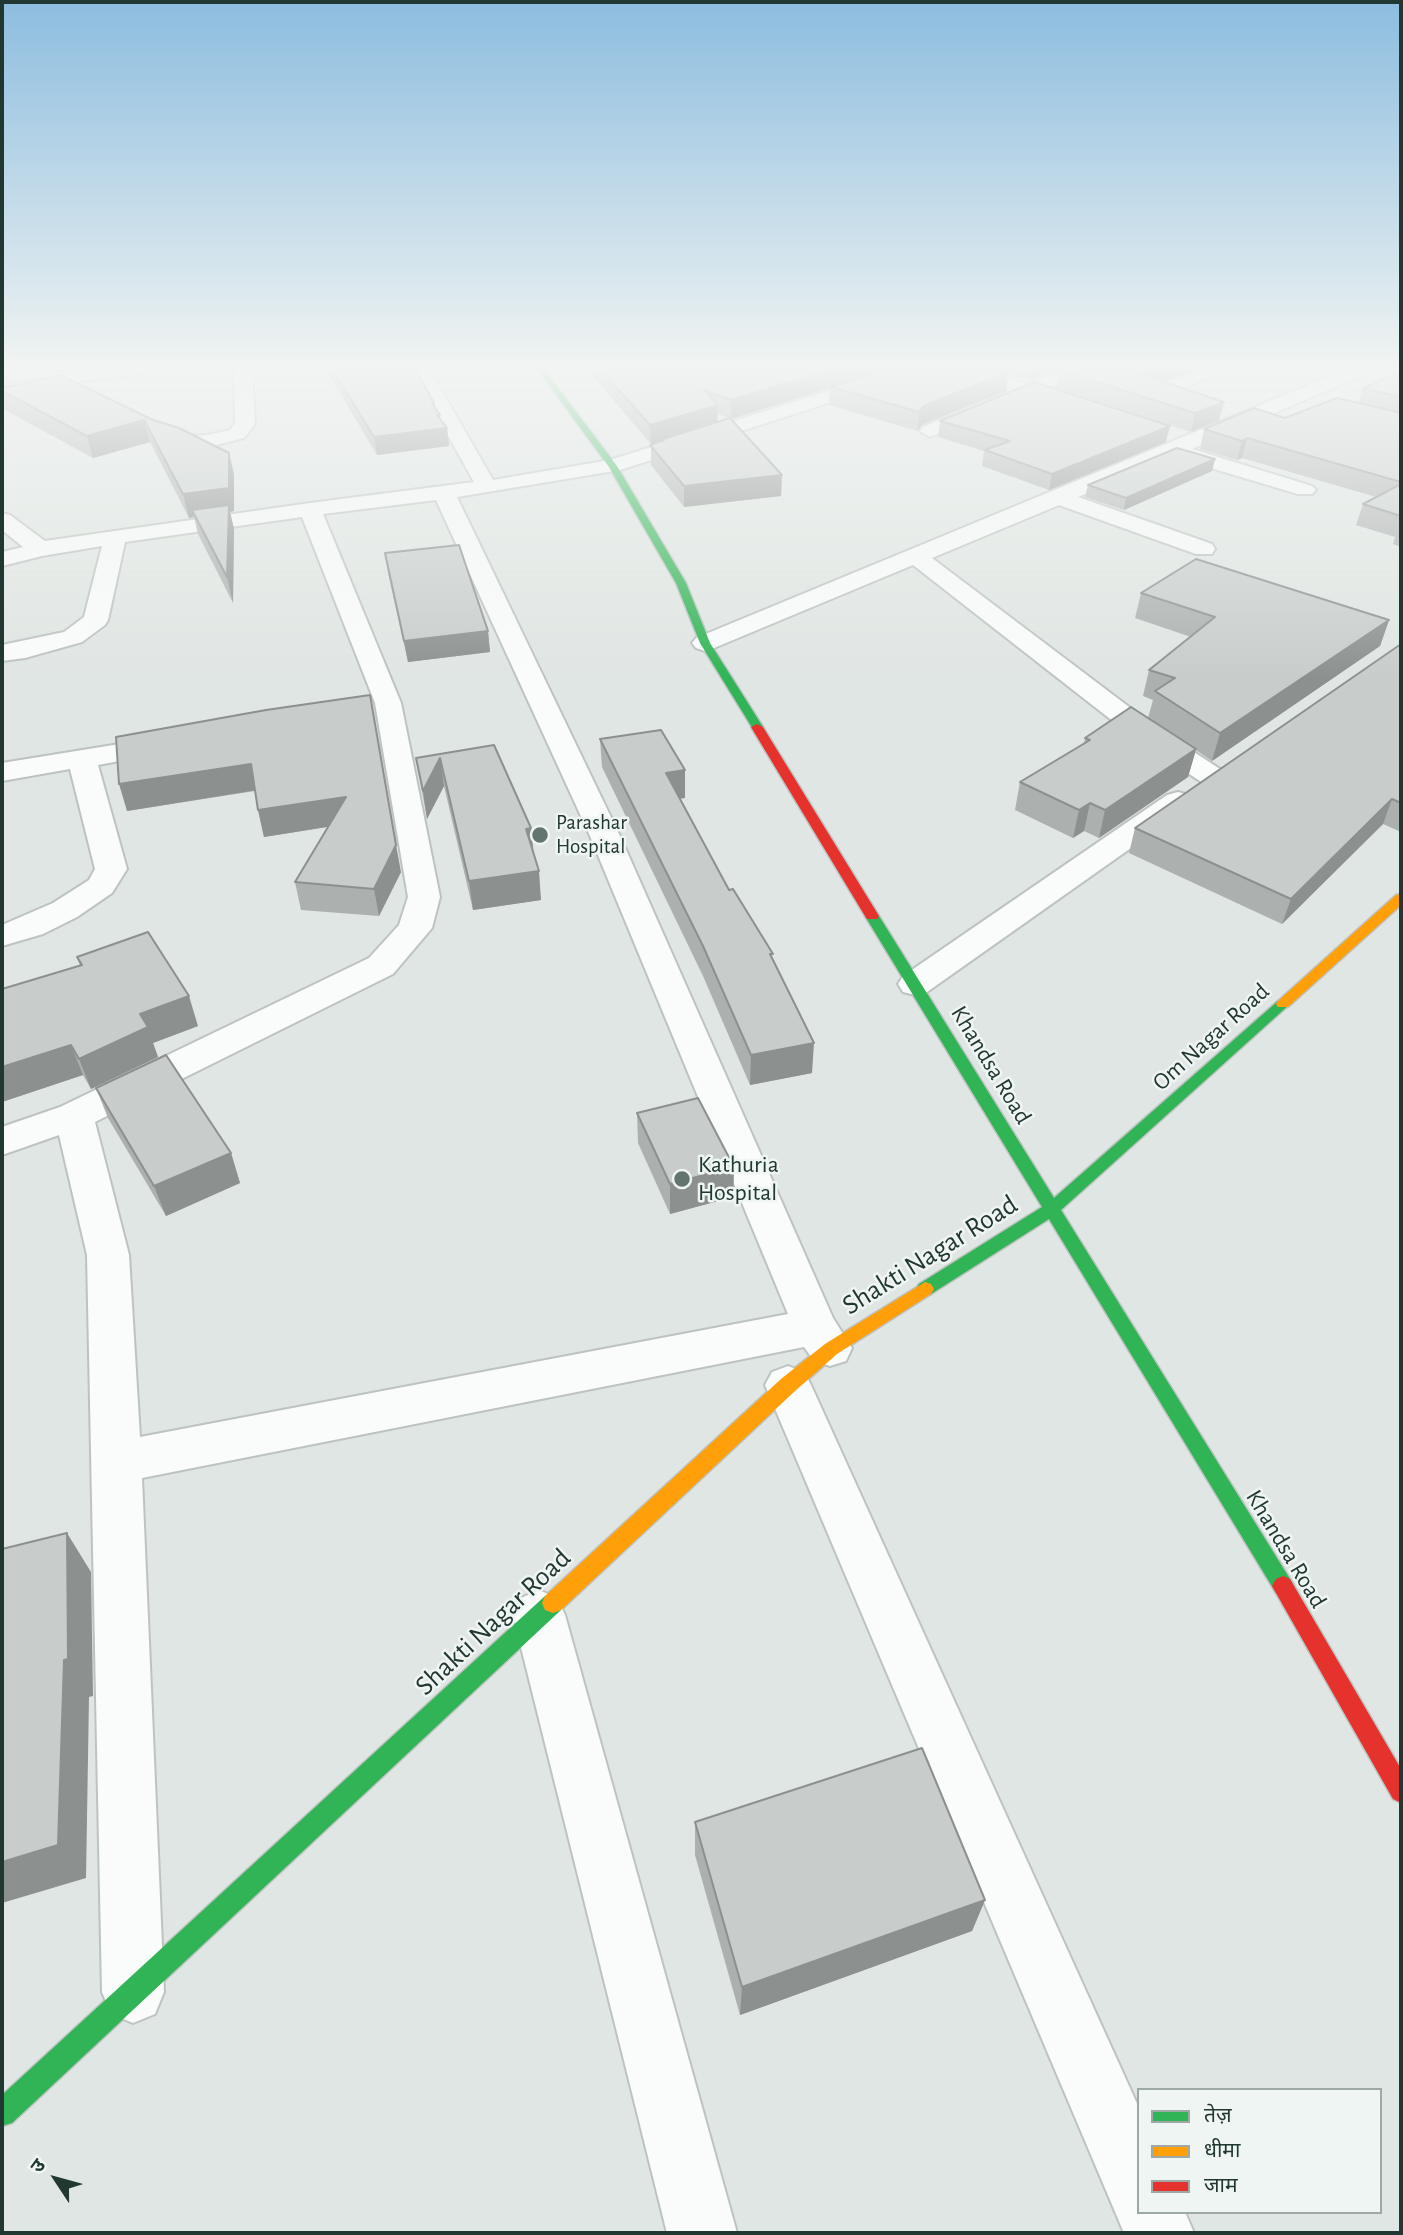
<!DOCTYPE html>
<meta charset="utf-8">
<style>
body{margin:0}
#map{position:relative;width:1403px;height:2235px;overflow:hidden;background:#e0e6e3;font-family:"Alegreya Sans","Noto Sans Devanagari",sans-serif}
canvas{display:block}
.frame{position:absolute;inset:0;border:4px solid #213731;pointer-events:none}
.legend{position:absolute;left:1137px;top:2088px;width:245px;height:126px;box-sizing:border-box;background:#eef5f2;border:2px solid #9ca9a5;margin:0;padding:9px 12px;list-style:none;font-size:21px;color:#213731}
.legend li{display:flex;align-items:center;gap:14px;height:35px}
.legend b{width:35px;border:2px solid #9ca9a5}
.north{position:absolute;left:21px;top:2144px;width:70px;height:70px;-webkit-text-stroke:5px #eef5f2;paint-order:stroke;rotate:306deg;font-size:19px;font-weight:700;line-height:28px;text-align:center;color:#213731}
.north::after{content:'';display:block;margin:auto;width:24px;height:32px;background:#213731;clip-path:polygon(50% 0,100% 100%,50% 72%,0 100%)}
</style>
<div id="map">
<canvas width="1403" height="2235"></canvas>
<div class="frame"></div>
<ul class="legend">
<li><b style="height:9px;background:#30b455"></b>तेज़</li>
<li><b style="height:9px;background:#ff9f0a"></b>धीमा</li>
<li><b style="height:9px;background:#e5322d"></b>जाम</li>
</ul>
<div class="north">उ</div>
</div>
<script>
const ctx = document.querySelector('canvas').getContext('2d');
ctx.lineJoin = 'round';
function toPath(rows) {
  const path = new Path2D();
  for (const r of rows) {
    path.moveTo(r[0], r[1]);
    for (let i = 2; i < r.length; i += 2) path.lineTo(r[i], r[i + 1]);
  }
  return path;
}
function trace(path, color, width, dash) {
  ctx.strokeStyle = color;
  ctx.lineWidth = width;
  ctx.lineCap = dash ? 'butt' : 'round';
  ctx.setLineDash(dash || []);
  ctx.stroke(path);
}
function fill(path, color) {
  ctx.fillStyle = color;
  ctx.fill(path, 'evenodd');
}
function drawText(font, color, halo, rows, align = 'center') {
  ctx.font = font + ' "Alegreya Sans",sans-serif';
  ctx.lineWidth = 5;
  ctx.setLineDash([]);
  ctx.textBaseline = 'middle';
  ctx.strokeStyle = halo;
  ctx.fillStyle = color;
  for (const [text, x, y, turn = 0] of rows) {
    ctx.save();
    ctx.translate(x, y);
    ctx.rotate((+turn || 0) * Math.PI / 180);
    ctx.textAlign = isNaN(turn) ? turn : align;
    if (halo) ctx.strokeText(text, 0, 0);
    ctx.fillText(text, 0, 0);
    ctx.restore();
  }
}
const street = toPath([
 [20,367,42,367,56,373,114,367,164,367,155,372,73,382,102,396,104,400,102,404,95,406,51,385,2,396,2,386,36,378,20,367],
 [234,367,252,367,255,424,244,438,208,447,184,448,148,434,145,430,148,426,155,424,186,436,208,435,230,430,235,423,234,367],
 [410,367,428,367,493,480,610,460,905,367,931,367,928,371,620,470,457,497,620,836,833,1318,852,1348,846,1361,830,1366,814,1361,804,1347,142,1478,164,1992,155,2014,133,2023,111,2014,102,1992,87,1255,59,1135,2,1155,2,1127,60,1107,369,958,399,925,408,897,375,703,302,517,125,542,108,620,105,625,82,642,25,658,2,661,2,645,64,632,84,617,102,546,42,556,2,566,2,552,23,547,2,530,2,513,10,515,45,541,310,503,474,482,410,367],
 [436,500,590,836,788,1314,140,1437,129,1255,95,1122,393,974,432,928,440,897,401,703,323,514,436,500],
 [940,367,967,367,1028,384,1070,367,1093,367,1090,371,1046,389,1081,399,1083,403,1081,407,1074,409,1030,396,930,437,920,431,923,427,1011,391,943,371,940,367],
 [1205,367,1228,367,1225,371,1174,392,1197,400,1199,404,1197,408,1183,408,1151,396,1148,392,1151,388,1205,367],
 [1352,367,1375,367,1372,371,1192,449,1312,486,1316,490,1312,494,1298,494,1174,457,1078,497,1212,544,1215,549,1212,554,1196,554,1059,505,932,558,1157,728,1223,771,1228,777,1223,783,1213,786,1203,783,1137,740,913,565,714,648,705,651,696,648,692,643,696,638,1352,367],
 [169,736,179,738,183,744,179,750,98,765,127,869,112,893,77,917,43,934,2,946,2,925,53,903,89,880,95,869,70,769,2,781,2,763,169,736],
 [1178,792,1189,795,1193,801,1189,807,927,992,915,995,903,992,898,984,903,976,1167,795,1178,792],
 [788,1366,804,1372,811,1385,1139,2108,1139,2212,1185,2212,1194,2233,1124,2233,765,1385,772,1372,788,1366],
 [539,1590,557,1598,565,1615,737,2233,667,2233,513,1615,521,1598,539,1590]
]);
const fast = toPath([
 [536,367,542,367,617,466,686,583,710,643,763,727,761,729,753,729,700,643,676,583,609,467,536,367],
 [872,912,879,916,1054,1198,1278,1001,1288,1001,1290,1004,1061,1210,1290,1579,1294,1586,1290,1593,1283,1596,1276,1593,1049,1219,931,1294,925,1296,919,1294,916,1289,919,1284,1042,1207,865,916,872,912],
 [553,1593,561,1596,564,1603,561,1610,12,2123,2,2126,2,2095,545,1596,553,1593]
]);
const slow = toPath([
 [1401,894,1401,905,1288,1007,1278,1007,1276,1004,1278,1001,1396,895,1401,894],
 [925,1282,931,1284,934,1289,931,1294,837,1354,795,1391,561,1610,553,1613,545,1610,542,1603,545,1596,781,1379,825,1344,925,1282]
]);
const jam = toPath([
 [757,724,763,727,879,916,877,919,867,919,865,916,751,727,757,724],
 [1283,1576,1290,1579,1401,1769,1401,1803,1393,1799,1276,1593,1272,1586,1276,1579,1283,1576]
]);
const wall = toPath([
 [324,367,414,367,434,403,435,407,440,419,447,428,449,446,377,455],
 [585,367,1064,367,1030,380,1008,375,1006,391,922,425,917,431,829,405,830,388,731,419,782,475,781,496,684,507,651,465,651,444],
 [718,414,729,418,717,422],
 [1203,367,1164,382,1224,402,1219,420,1191,432,1056,388,1059,370],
 [1401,372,1401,547,1393,544,1395,537,1356,525,1363,504,1376,497,1242,458,1237,460,1200,449,1204,429,1285,418,1358,403,1363,388],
 [2,388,153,420,229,453,234,475,234,511,230,512,234,529,233,603,198,534,194,517,189,518,150,442,93,458,5,410,2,402],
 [940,421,1166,442,1049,490,982,466,984,451,938,437],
 [1215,459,1212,471,1124,510,1085,497,1088,485],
 [385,553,488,631,490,652,408,662,388,573],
 [1141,593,1389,620,1380,646,1212,761,1196,750,1188,777,1099,838,1084,831,1073,838,1015,810,1020,782,1084,744,1085,738,1148,718,1153,700,1143,696,1149,670,1191,637,1135,618],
 [1401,644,1401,832,1383,824,1282,924,1129,853,1135,828],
 [266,710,401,872,379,916,301,910,295,882,328,827,264,837,258,810,255,791,127,811],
 [600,739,685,798,680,798,729,890,773,961,812,1073,750,1085,703,976,602,767],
 [494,745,531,828,533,851,541,900,473,910,444,786,427,819,416,758],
 [77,957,198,1026,153,1043,158,1057,91,1089,83,1075,2,1102,2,989,80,966],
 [96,1088,231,1153,240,1183,166,1216,108,1118],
 [637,1113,734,1167,733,1197,670,1214,638,1143],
 [695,1822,985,1900,972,1931,740,2015,695,1855]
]);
const shadedWall = toPath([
 [842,367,898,367,731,419,731,400],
 [1032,367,1064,367,1030,380],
 [1160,367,1203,367,1137,392,1140,374],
 [1008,372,1006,391,922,425,917,431,919,412,924,406],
 [1224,402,1219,420,1191,432,1195,413],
 [718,405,717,423,663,439,663,441,651,444,650,425],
 [437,415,440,415,441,429,447,428,449,446,377,455,374,437],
 [144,420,150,442,93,458,87,436],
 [1170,426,1166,442,1049,490,1052,474],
 [1247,438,1242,458,1237,460,1242,441],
 [229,453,234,475,234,511,230,512,234,529,233,603,227,577,192,510,194,517,189,518,183,494],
 [1215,459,1212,471,1124,510,1126,498],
 [782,475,781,496,684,507,684,486],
 [1389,620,1380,646,1212,761,1220,733],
 [488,631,490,652,408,662,404,641],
 [1196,749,1188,777,1099,838,1105,810],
 [440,758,444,786,427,819,423,791],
 [251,764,257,790,127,811,119,784],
 [685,770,685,798,667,801,666,773],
 [346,797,351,823,264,837,258,810],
 [1392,799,1383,824,1282,924,1291,899],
 [1090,803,1084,831,1073,838,1079,810],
 [531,828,534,857,526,829],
 [396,845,401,872,379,916,374,889],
 [539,871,541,900,473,910,469,881],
 [189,996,198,1026,153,1043,158,1057,91,1089,79,1059,140,1014],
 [814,1043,812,1073,750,1085,751,1055],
 [71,1045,83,1075,2,1102,2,1067],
 [231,1153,240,1183,166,1216,154,1186],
 [734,1167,733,1197,670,1214,670,1184],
 [67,1533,91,1572,93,1696,89,1697,86,1878,2,1903,2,1862],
 [985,1900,972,1931,740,2015,742,1987]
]);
const building = toPath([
 [331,367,414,367,434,403,432,403,440,415,437,415,447,428,374,437,331,367],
 [598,367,842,367,731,400,704,390,718,405,650,425,598,367],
 [896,367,986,367,1008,372,924,406,919,412,831,387,896,367],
 [1066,367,1160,367,1140,374,1224,402,1195,413,1059,370,1066,367],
 [1401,372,1401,397,1363,388,1401,372],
 [60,375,153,420,179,428,229,453,229,488,183,494,144,420,87,436,2,391,2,388,60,375],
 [1034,382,1170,426,1052,474,985,450,1010,441,940,421,1034,382],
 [1337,398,1401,413,1401,482,1247,438,1242,441,1204,429,1254,408,1285,418,1337,398],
 [730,418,782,475,684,486,650,445,664,440,663,439,730,418],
 [1177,448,1215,459,1126,498,1088,485,1177,448],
 [1401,484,1401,516,1363,504,1401,484],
 [229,505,227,577,192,510,229,505],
 [459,545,488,631,404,641,385,553,459,545],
 [1196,559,1389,620,1220,733,1155,691,1175,678,1149,670,1215,617,1141,593,1196,559],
 [1401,644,1401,803,1392,799,1291,899,1135,828,1401,644],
 [370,695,396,845,374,889,295,882,346,797,258,810,251,764,119,784,116,737,266,710,370,695],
 [1131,707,1196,749,1105,810,1090,803,1079,810,1020,782,1090,740,1085,738,1131,707],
 [661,730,685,770,666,773,729,890,733,889,773,954,770,954,814,1043,751,1055,703,946,600,739,661,730],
 [494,745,531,828,526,829,539,871,469,881,440,758,423,791,416,758,494,745],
 [148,932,189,996,140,1014,148,1027,79,1059,71,1045,2,1067,2,989,82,965,77,957,148,932],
 [166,1055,231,1153,154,1186,96,1088,166,1055],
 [698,1098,734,1167,670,1184,637,1113,698,1098],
 [67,1533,68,1659,64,1660,58,1845,2,1862,2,1549,67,1533],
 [922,1748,985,1900,742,1987,695,1822,922,1748]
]);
const markers = [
 [540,835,9,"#64746f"],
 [682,1179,9,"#64746f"]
];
const farPoinames = [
 ["Parashar",556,823],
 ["Hospital",556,847]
];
const streetNames = [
 ["Om Nagar Road",1211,1037,-42],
 ["Khandsa Road",991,1065,59],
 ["Khandsa Road",1286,1549,59]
];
const poiNames = [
 ["Kathuria",698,1165],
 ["Hospital",698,1193]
];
const nearStreetnames = [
 ["Shakti Nagar Road",930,1255,-32],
 ["Shakti Nagar Road",493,1622,-43]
];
trace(street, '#bdc3c0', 4);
trace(fast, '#bdc3c1', 3);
trace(slow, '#bdc3c1', 3);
trace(jam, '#bdc3c1', 3);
fill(street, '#fafbfb');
fill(fast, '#30b455');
fill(slow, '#ff9f0a');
fill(jam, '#e5322d');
fill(wall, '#acb0af');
fill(shadedWall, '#8c908e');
fill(building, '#c8cdcb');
trace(building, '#8c908e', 2);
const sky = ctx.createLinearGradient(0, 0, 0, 679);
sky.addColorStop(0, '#8cbddf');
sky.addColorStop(0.54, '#f1f4f2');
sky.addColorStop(1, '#f1f4f200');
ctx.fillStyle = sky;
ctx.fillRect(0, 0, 1403, 679);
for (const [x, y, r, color] of markers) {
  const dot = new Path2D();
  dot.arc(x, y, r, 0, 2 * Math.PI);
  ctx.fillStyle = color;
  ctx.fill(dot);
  trace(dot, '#eef5f2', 2.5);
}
drawText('21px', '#213731', '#eef5f2', farPoinames, 'left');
drawText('24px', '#213731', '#eef5f2', streetNames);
drawText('24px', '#213731', '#eef5f2', poiNames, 'left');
drawText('28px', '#213731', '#eef5f2', nearStreetnames);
</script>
